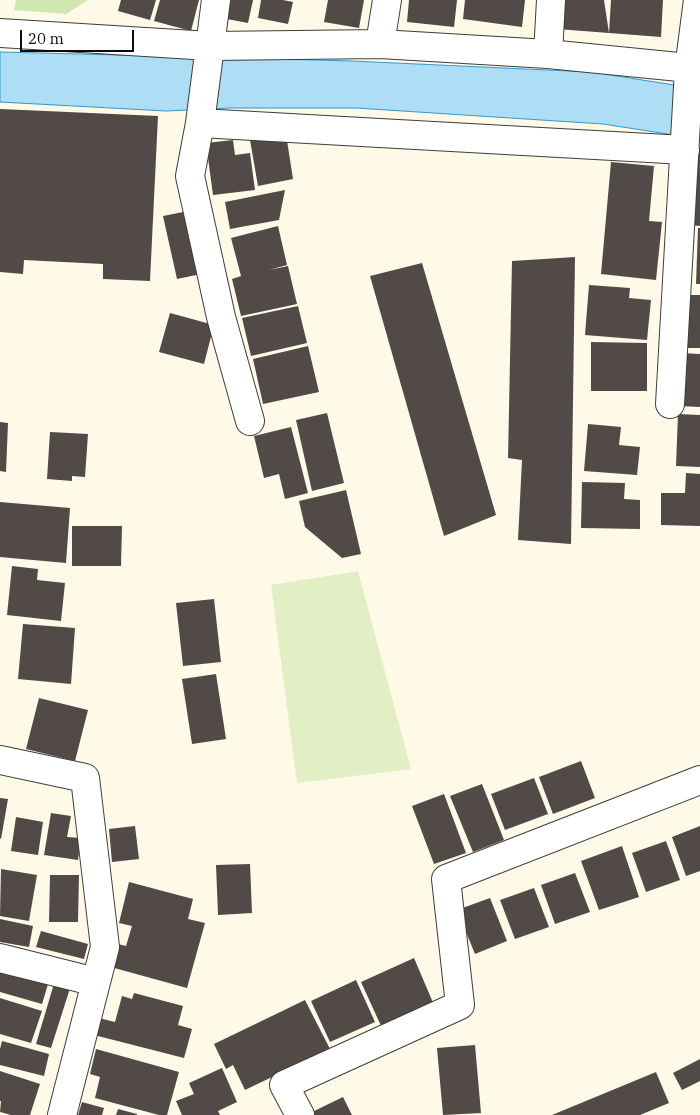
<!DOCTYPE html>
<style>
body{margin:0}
#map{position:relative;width:700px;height:1115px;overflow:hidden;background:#fff9e7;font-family:"IBM Plex Serif",serif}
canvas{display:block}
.scale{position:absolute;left:20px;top:30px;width:114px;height:22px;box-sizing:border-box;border:2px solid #0a0a0a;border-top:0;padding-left:6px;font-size:15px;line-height:18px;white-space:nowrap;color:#0a0a0a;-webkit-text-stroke:4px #fff;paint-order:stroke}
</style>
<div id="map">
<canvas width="700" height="1115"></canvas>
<div class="scale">20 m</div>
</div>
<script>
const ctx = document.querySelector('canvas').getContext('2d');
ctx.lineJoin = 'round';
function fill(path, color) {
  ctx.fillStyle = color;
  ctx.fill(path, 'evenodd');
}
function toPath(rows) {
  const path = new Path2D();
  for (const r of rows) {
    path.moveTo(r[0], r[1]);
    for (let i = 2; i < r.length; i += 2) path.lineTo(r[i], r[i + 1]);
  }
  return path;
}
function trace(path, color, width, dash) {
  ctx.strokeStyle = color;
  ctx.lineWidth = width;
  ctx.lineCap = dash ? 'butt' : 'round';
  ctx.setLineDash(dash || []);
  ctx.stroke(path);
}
const green = toPath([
 [16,0,88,0,66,14,14,10]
]);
const pitch = toPath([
 [358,571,411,769,297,783,271,585]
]);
const water = toPath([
 [0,52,352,61,591,72,700,89,700,139,603,124,356,108,230,108,166,111,0,102,0,52]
]);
const building = toPath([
 [121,0,156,0,150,20,118,11],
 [160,0,199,0,191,31,154,21],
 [231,0,253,0,248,23,227,19],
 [261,0,283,0,293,2,288,24,258,18],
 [328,0,364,0,359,28,324,22],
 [409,0,457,0,454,27,407,22],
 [465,0,525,0,522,27,463,19],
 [559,0,604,0,609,33,611,0,663,0,661,37,557,29],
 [0,109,158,116,150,281,103,279,103,264,24,260,23,274,0,272],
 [286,134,293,179,258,186,250,140],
 [233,140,235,155,250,153,255,190,213,195,206,143],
 [692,148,700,148,700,226,688,225],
 [611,162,654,166,649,221,662,222,656,280,601,274],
 [285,190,279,220,230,229,225,202],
 [188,211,201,274,177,279,163,216],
 [278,226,287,265,269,270,288,266,297,304,241,316,232,279,241,276,231,238],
 [698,228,700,228,700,284,696,284],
 [575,257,571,544,518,540,522,460,508,458,512,261],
 [422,263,496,515,444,536,370,276],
 [589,285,630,288,629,298,651,300,647,340,585,335],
 [686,295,700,295,700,348,683,348],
 [298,306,307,343,251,356,242,318],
 [170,313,214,325,204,364,159,352],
 [591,342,647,343,647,391,591,391],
 [308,346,319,392,263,404,253,359],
 [681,353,700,354,700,407,679,406],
 [327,413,344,483,312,491,296,420],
 [678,414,700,415,700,467,676,466],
 [0,422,8,423,6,472,0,471],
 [588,424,621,427,619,445,640,447,637,475,584,471],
 [291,427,308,493,285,499,279,474,264,478,254,436],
 [50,432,88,434,85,477,72,476,72,481,47,479],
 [686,473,700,474,700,526,661,525,661,493,685,493],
 [582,482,625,483,624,499,640,500,640,529,581,528],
 [346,490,361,554,342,558,305,527,299,501],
 [0,502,70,508,66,563,0,557],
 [72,526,122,526,121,566,72,566],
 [12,566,38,569,37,580,65,583,61,621,7,615],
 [214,599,221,662,183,666,176,603],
 [23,624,75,628,71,684,18,679],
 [216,674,226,739,192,744,182,679],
 [39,698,88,710,75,761,26,749],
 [581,761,595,798,553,814,539,777],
 [534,778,548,814,505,830,491,794],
 [482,784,504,840,473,852,450,796],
 [444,794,466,853,434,864,412,806],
 [0,798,8,799,1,839,0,838],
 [51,813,71,816,67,837,81,838,78,860,44,855],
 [16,817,43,822,38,855,11,851],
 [135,826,139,859,112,862,109,829],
 [700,826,700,871,686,876,672,837],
 [666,841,680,880,646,892,632,853],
 [622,846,639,897,599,910,581,861],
 [250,864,252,913,218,915,216,865],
 [1,869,37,875,29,921,0,916],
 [575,873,590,912,555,924,541,885],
 [50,875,79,875,78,922,49,922],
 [129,882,193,899,188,919,205,923,187,988,107,966,114,943,126,946,132,926,119,923],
 [534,888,549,927,515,939,500,900],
 [490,898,507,941,475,954,457,910],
 [0,919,33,926,29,947,0,942],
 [41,931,88,944,84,959,36,947],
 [414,958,434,1005,382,1028,361,982],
 [0,967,49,981,42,1004,0,992],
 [56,977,72,982,51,1048,36,1044],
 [356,980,375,1022,330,1042,311,1001],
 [134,993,183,1006,178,1025,192,1029,184,1058,94,1035,99,1018,115,1022,122,996,132,999],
 [0,998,42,1011,31,1043,0,1034],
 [305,1000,330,1049,245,1090,233,1065,226,1069,214,1044],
 [2,1041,49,1054,44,1076,0,1065,0,1049],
 [475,1045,481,1113,443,1115,437,1048],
 [96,1049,179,1072,167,1115,159,1115,95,1098,100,1077,90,1074],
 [700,1059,700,1081,682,1090,673,1073],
 [222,1068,237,1102,218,1111,220,1115,182,1115,176,1101,194,1094,189,1083],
 [0,1071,40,1084,30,1115,11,1115,0,1112,1,1101,0,1101],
 [656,1072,669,1103,640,1115,552,1115],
 [343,1097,352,1115,311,1115,310,1113],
 [82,1102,104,1108,102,1115,78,1115],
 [118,1109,137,1114,137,1115,116,1115]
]);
const minor = toPath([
 [216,0,200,123,190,176,221,317,250,421],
 [0,33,210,46,380,44,548,54,700,69],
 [380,44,387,0],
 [548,54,551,0],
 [200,123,685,150],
 [670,404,689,69,698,0],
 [0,760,85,778,105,947,62,1115],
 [0,958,96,982],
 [300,1115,284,1085,460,1005,446,879,700,780]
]);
fill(green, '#d1e7b2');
fill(pitch, '#e2efc4');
fill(water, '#addef5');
trace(water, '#3498cb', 1);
fill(building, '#524a47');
trace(minor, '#3d3d3d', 30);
trace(minor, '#fff', 28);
</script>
